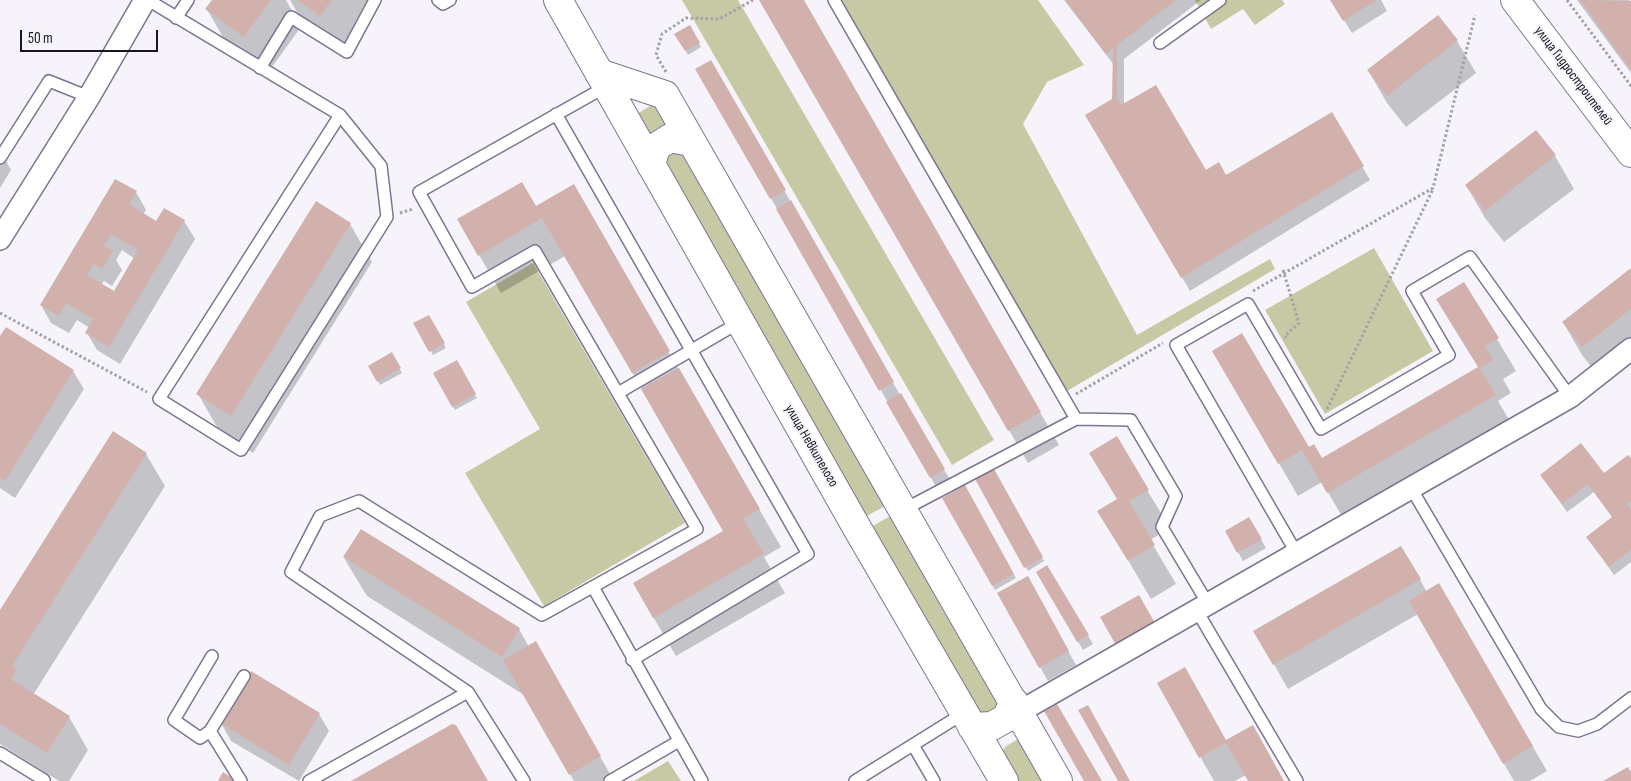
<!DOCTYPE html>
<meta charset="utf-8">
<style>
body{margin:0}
#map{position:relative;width:1631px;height:781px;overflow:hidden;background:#f6f4fa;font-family:"Sofia Sans Condensed",sans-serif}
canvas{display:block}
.scale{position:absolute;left:20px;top:30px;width:138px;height:22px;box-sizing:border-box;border:2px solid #191620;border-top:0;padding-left:6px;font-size:15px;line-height:18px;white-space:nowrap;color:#191620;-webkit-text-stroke:4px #f6f4fa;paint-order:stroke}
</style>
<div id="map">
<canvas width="1631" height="781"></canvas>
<div class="scale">50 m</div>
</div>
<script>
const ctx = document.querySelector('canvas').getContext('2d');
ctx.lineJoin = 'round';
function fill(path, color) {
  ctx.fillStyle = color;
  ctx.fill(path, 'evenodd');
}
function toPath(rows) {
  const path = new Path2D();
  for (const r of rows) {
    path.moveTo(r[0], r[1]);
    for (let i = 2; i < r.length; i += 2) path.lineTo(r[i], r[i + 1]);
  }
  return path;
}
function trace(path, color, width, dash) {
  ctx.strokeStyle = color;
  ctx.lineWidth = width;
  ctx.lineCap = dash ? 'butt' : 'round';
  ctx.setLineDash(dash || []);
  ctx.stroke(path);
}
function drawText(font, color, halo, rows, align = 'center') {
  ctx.font = font + ' "Sofia Sans Condensed",sans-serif';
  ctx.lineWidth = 4;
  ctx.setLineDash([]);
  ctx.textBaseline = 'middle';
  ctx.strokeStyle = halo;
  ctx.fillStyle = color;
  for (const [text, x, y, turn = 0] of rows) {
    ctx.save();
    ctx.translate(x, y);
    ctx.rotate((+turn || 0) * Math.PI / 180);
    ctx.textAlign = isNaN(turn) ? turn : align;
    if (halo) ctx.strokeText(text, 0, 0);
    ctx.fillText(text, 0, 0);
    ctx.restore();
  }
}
const green = toPath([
 [682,0,738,0,994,440,952,465],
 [841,0,1038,0,1084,65,1047,82,1023,124,1137,335,1270,259,1275,269,1067,391],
 [1195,0,1282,0,1285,4,1255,25,1243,9,1211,29],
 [655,103,673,133,652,141,632,117],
 [680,146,887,505,865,517,659,152],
 [1374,248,1433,351,1325,414,1265,310],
 [533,263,685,523,544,606,465,473,540,429,466,302],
 [892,515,1004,706,982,718,871,527],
 [1018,739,1047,781,1018,781,1002,753,1005,747],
 [668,761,681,781,634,781]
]);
const shadow = toPath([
 [213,0,286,0,301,27,266,75,229,48,207,9],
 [290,0,374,0,343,54,305,26],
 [802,0,1059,445,1028,463,761,1],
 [1064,0,1201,0,1124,59,1124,104,1205,172,1226,177,1332,114,1370,180,1190,291,1087,115,1113,100,1114,65],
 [1331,0,1381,0,1387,11,1352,33],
 [1577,0,1629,0,1631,3,1631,73],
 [1438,16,1457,41,1476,73,1406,127,1387,103,1368,70],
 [689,27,701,47,688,55,676,34],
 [711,61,900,395,952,483,938,490,697,69],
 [1536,132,1555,156,1574,189,1504,242,1485,218,1466,185],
 [0,150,11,170,0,188],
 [573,186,781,547,764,557,785,593,676,656,634,584,724,532,565,256,501,293,459,220,536,208],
 [136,192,146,210,143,215,157,223,165,210,184,221,195,239,120,364,97,350,87,333,90,328,77,320,69,333,51,323,41,305],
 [122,250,135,259,114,293,101,285,104,281,112,286,122,270,116,260],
 [350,224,372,262,253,453,220,432,198,394],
 [1631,270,1631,356,1601,379,1582,355,1563,322],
 [1438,300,1497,339,1516,371,1503,379,1511,393,1498,401,1514,428,1347,525,1322,482,1298,496,1214,351,1308,449,1321,460,1479,368],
 [428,316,446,348,433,355,415,324],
 [6,329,73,371,84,389,15,498,0,488,0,339],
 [392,354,402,373,380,385,370,366],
 [457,362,477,398,455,410,435,374],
 [146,454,165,486,33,695,69,717,88,750,69,781,59,781,0,744,0,612],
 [1631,460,1631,562,1614,575,1587,537,1613,518,1594,492,1567,512,1541,475,1604,475],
 [994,470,1044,561,1028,571,977,479],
 [965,487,1016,578,995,590,944,498],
 [1147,490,1170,528,1150,540,1176,584,1151,599,1099,511],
 [1249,519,1266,548,1243,561,1227,532],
 [1401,547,1427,592,1439,585,1547,771,1530,781,1514,781,1418,614,1288,689,1255,631],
 [344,558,519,629,529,647,536,643,614,781,574,781,524,695,367,596],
 [1047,567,1093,644,1083,650,1037,572],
 [1027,578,1076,665,1048,681,999,594],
 [1158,683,1226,741,1283,781,1249,781,1246,775,1235,781,1214,781],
 [319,714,329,731,299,781,231,741,221,723]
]);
const building = toPath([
 [212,0,271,0,244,37,205,9],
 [298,0,332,0,320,16],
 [759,0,804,0,1041,412,1008,431],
 [1065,0,1176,0,1117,45,1117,99,1121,105,1156,85,1206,170,1219,162,1226,175,1332,112,1364,166,1181,278,1085,115,1112,99,1113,48,1106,54],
 [1330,0,1377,0,1343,21],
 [1580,0,1631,1,1631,70],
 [1438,15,1458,40,1387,96,1367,70],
 [690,25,700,43,685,51,674,34],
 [711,60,786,190,770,199,695,69],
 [1536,130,1556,155,1485,211,1465,185],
 [115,179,137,191,129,204,156,221,164,208,185,220,109,347,85,333,93,319,66,303,59,316,40,305],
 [111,234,138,250,114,291,87,275,94,264,102,269,113,251,104,246],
 [522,182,536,206,574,184,670,351,632,373,542,218,478,256,457,219],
 [791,200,894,382,879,391,776,209],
 [316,201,351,223,231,416,196,394],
 [1631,268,1631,309,1582,347,1562,322],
 [1464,282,1499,338,1485,346,1493,360,1480,368,1496,395,1327,493,1302,450,1278,464,1212,351,1242,333,1309,447,1314,444,1322,458,1478,367,1436,299],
 [429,315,445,343,429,352,413,323],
 [6,327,74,370,5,481,0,478,0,336],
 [392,352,401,368,377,382,368,366],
 [457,360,476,394,452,407,433,373],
 [679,368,760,509,743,518,764,554,653,618,633,583,723,531,641,389],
 [901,393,945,469,930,478,886,402],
 [113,431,147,453,12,666,17,669,11,679,70,716,47,753,0,724,0,610],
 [1117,436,1149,490,1129,501,1155,545,1128,561,1097,511,1117,499,1089,453],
 [1581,443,1604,473,1628,455,1631,458,1631,501,1627,504,1631,510,1631,550,1609,567,1586,537,1612,517,1588,484,1562,504,1540,475],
 [994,469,1043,557,1024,568,975,479],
 [965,485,1014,574,992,586,942,498],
 [1249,517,1262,539,1237,553,1225,531],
 [361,529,520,628,502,657,343,557],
 [1401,546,1421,579,1273,665,1253,631],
 [1047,565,1089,635,1077,642,1036,572],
 [1028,576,1069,651,1039,668,997,593],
 [1439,583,1533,746,1503,764,1409,601],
 [1139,595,1155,623,1116,645,1100,617],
 [536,641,601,756,569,775,503,660],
 [1185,667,1226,740,1253,725,1284,781,1248,781,1226,743,1199,758,1157,683],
 [251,671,320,713,289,765,220,723],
 [1057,704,1102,781,1084,781,1044,711],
 [1088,705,1130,781,1118,781,1078,710],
 [452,724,456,725,488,781,351,781],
 [1628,767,1631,772,1631,781,1603,781],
 [223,772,237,781,218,781]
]);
const path = toPath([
 [1567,0,1631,86],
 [666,72,656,55,662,34,686,18,719,19,753,0],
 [400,213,413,209],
 [1283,270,1299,323,1285,336,1286,338],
 [1253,291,1433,188,1475,15],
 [0,313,147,392],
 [1076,394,1163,343],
 [1327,409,1433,189]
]);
const lane = toPath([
 [148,0,340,115,381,166,387,217,241,450,159,399,340,115],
 [438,0,443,4,450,0],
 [834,0,1076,419,1131,420,1176,496,1162,527,1208,604],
 [176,18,188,0],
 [1160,43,1220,0],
 [260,68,291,17,347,52,375,0],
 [556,114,808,554,632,660],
 [0,158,49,81,89,97],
 [618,393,740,322],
 [1411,488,1541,709,1559,727,1578,731,1597,724,1631,698],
 [903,510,1076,419],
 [1297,554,1176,345,1248,304,1321,429,1449,355,1412,291,1470,257,1570,397],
 [593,587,702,781],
 [1197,611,1297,781],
 [210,731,200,738,174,720,212,656],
 [913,745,934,781],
 [0,753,44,780],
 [241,781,210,731,244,676],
 [309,781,468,692],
 [524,781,468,692,291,572,320,516,359,501,542,615,697,529,535,251,472,287,419,192,607,86],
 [610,781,679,741],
 [855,781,964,713]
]);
const street = toPath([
 [0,239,89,97,145,0],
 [1019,712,1570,397,1631,349]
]);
const secondary = toPath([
 [558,0,857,528,1004,781],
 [1515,0,1631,153],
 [599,73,665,95,1058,781],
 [651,165,656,147,670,138,691,142],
 [972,727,992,726,1006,718,1014,702]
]);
const streetNames = [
 ["улица Гидростроителей",1573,76,53],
 ["улица Невкипелого",811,446,60]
];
fill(green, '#c7c9a5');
fill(shadow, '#0003');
fill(building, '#d2b0ac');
trace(lane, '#7d7590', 14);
trace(street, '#7d7590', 24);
trace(secondary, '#7d7590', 30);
trace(path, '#a4a1a9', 3, [2.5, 2.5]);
trace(lane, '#fff', 11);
trace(street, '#fff', 21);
trace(secondary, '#fff', 28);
drawText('14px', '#191620', '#f6f4fa', streetNames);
</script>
